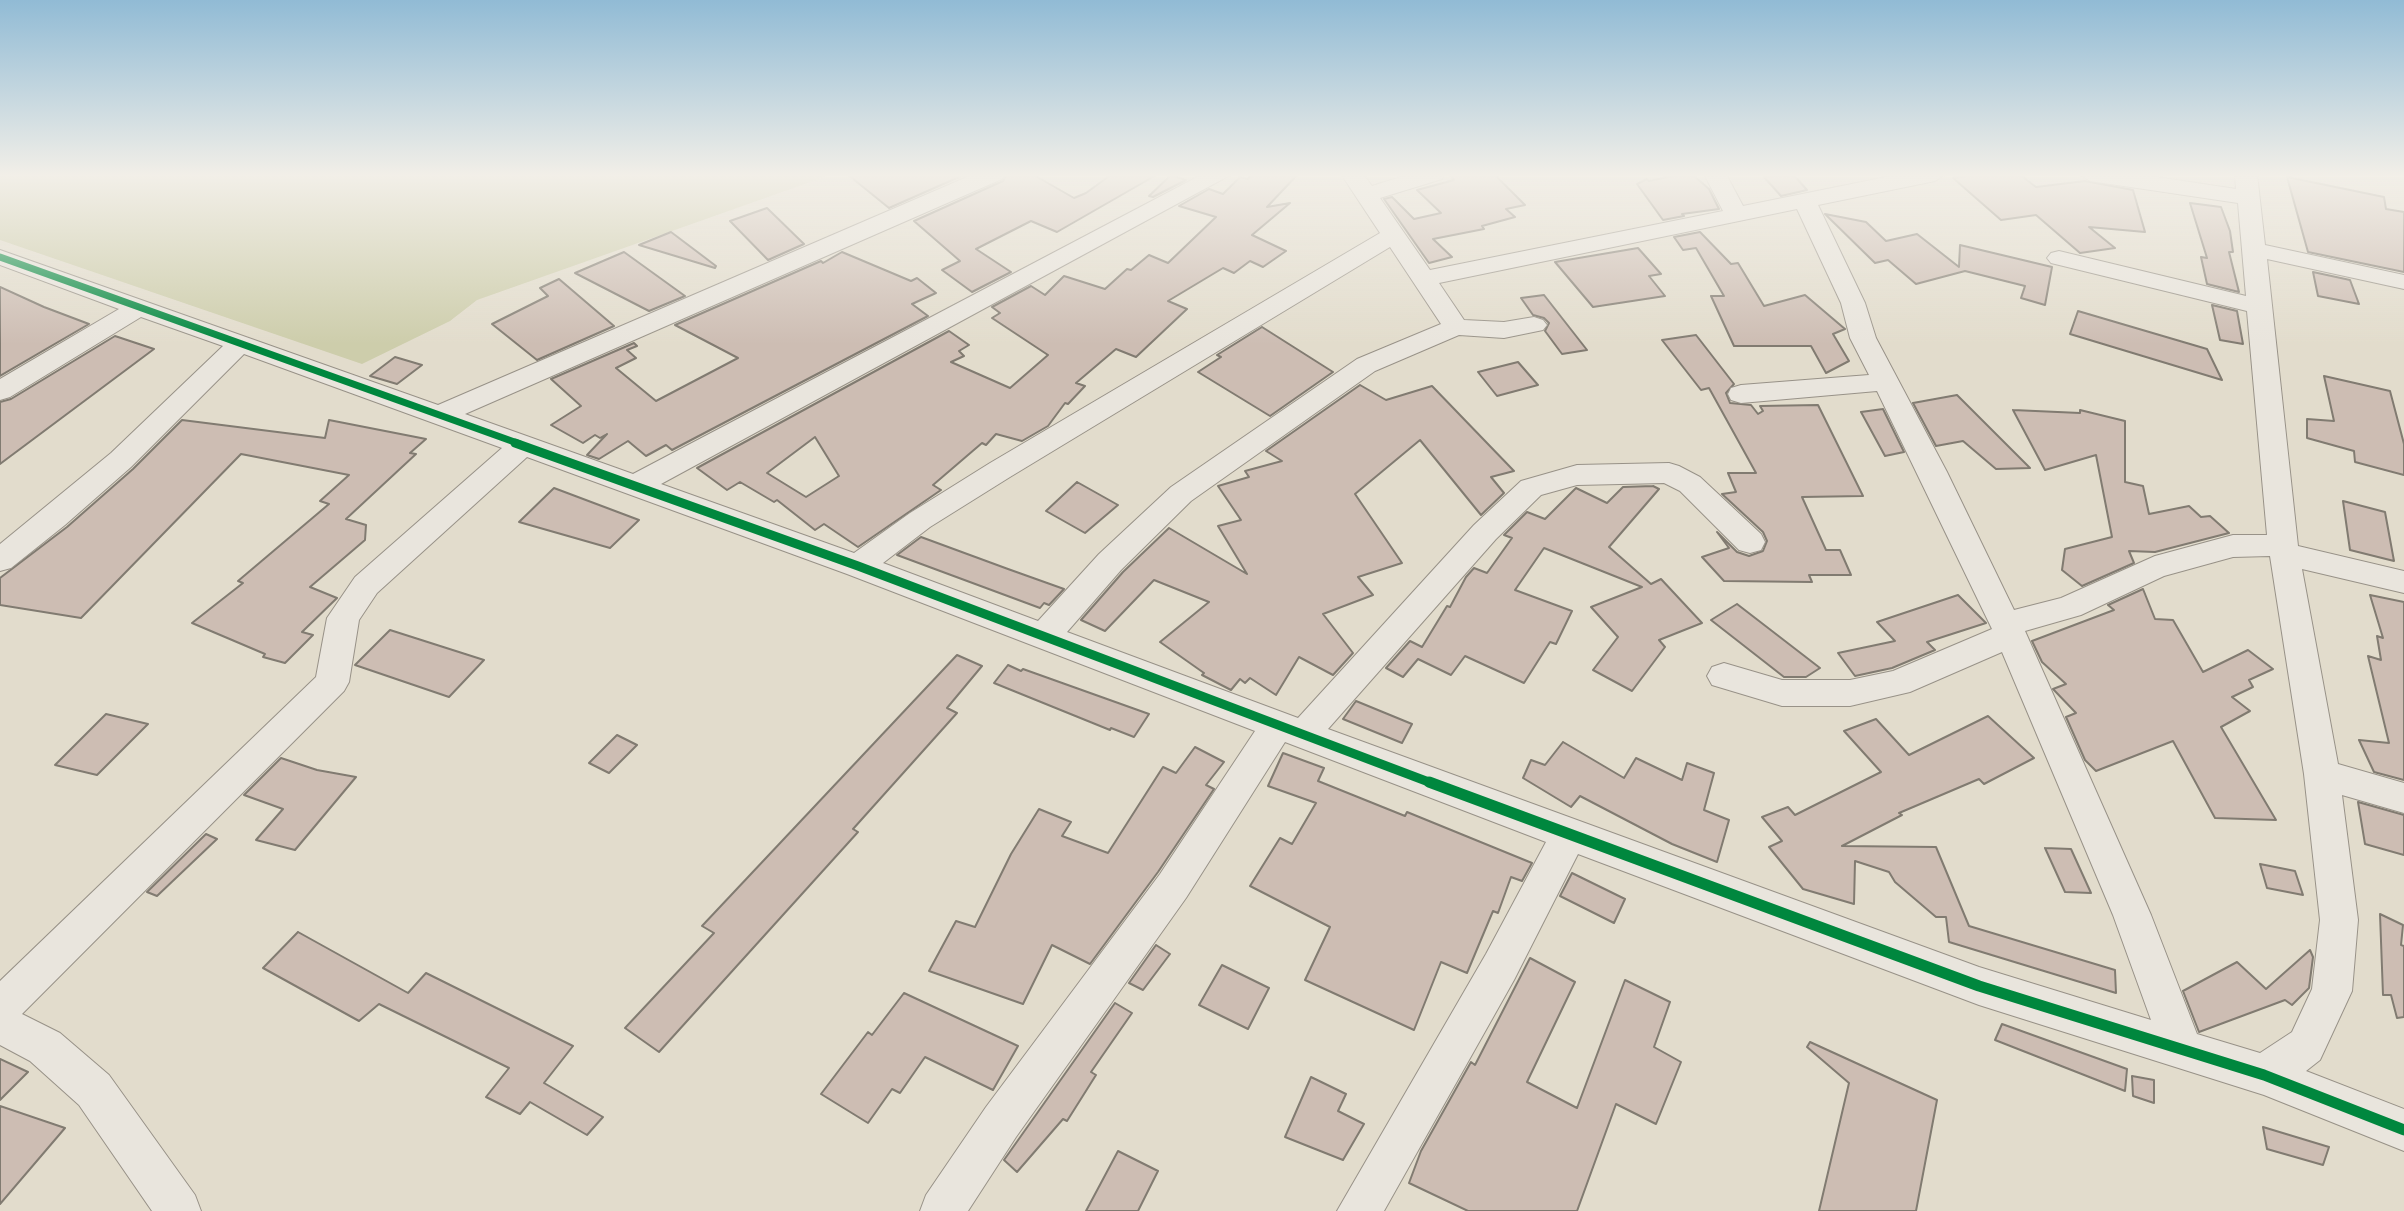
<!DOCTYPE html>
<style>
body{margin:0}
canvas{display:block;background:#e2dccc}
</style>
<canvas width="2404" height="1211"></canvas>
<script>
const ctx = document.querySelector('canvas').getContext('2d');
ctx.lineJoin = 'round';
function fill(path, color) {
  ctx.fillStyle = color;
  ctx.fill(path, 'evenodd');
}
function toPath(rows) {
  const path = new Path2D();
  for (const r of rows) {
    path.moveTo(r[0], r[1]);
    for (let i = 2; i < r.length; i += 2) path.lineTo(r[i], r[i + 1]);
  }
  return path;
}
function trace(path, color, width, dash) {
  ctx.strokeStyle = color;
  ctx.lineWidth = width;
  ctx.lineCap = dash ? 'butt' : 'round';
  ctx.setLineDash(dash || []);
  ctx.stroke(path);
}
const green = toPath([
 [0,174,833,174,477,300,450,321,362,364,0,240]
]);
const building = toPath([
 [847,174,966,174,889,208,847,174],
 [1007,174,1032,174,1074,198,1086,193,1112,174,1158,174,1057,232,1031,221,976,249,1011,272,972,292,942,270,960,261,914,221,1003,181,1007,174],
 [1253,174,1298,174,1267,207,1290,203,1252,235,1286,251,1263,267,1250,261,1234,273,1223,268,1168,301,1187,309,1136,357,1116,349,1076,383,1085,386,1068,404,1065,403,1048,426,1022,441,996,434,986,445,982,443,933,485,941,490,858,547,824,524,815,530,777,500,774,502,740,482,727,490,697,468,949,331,969,345,959,351,964,356,951,362,1010,388,1048,355,992,318,1000,313,992,307,1031,286,1045,295,1064,276,1105,289,1127,269,1131,270,1149,255,1168,263,1216,217,1179,206,1209,189,1223,194,1240,177,1248,179,1253,174],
 [815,437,839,476,806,497,767,473,815,437],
 [1449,174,1494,174,1525,205,1506,209,1515,217,1482,226,1484,229,1433,239,1452,257,1429,263,1384,199,1392,197,1414,219,1441,213,1417,190,1454,180,1449,174],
 [1681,174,1692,174,1709,189,1719,209,1682,214,1684,216,1663,220,1637,184,1647,179,1649,181,1681,174],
 [1788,174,1793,174,1807,190,1781,196,1764,177,1788,174],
 [1981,174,2019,174,2036,187,2085,181,2133,190,2145,232,2089,227,2115,248,2080,253,2036,215,2001,220,1953,178,1981,174],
 [1171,175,1186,180,1153,197,1149,196,1171,175],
 [2287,177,2384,197,2386,209,2404,212,2404,272,2308,252,2287,177],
 [2190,203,2221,207,2230,231,2233,252,2229,252,2239,292,2207,284,2201,257,2207,258,2190,203],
 [767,208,804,244,768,260,730,221,767,208],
 [1825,214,1866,222,1886,241,1917,234,1959,267,1960,245,2052,267,2045,305,2021,298,2025,286,1965,271,1916,284,1888,260,1875,263,1825,214],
 [671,232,716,266,715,268,639,245,671,232],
 [1700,232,1731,264,1738,263,1764,306,1805,295,1845,329,1833,334,1849,361,1826,373,1811,346,1734,346,1711,296,1724,296,1696,248,1683,250,1674,237,1700,232],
 [1638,248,1661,274,1649,276,1665,296,1593,307,1555,262,1638,248],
 [624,252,685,296,649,311,575,273,624,252],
 [842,252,911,281,917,278,936,293,912,304,928,316,672,450,666,445,646,456,628,441,599,459,587,455,607,434,600,438,595,435,583,443,551,425,581,406,551,379,634,343,637,346,627,350,636,358,616,368,656,401,738,358,675,325,821,261,823,263,842,252],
 [2313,272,2350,280,2359,304,2318,296,2313,272],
 [559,279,614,326,537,360,492,324,548,296,540,288,559,279],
 [0,287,44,307,89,324,0,376,0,287],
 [1544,295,1587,350,1562,354,1545,331,1549,323,1544,318,1533,315,1521,298,1544,295],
 [2212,305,2237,311,2243,344,2220,340,2212,305],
 [2078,311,2207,349,2222,380,2070,334,2078,311],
 [1262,327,1333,372,1270,416,1198,372,1221,357,1217,355,1262,327],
 [1696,335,1734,384,1726,393,1730,403,1751,405,1758,414,1763,411,1760,406,1818,405,1863,496,1802,497,1826,550,1840,550,1851,575,1809,575,1812,582,1724,581,1702,557,1729,548,1717,532,1737,552,1749,556,1763,551,1767,541,1763,532,1722,494,1736,492,1728,473,1756,473,1709,388,1701,390,1662,340,1696,335],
 [115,336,154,349,0,464,0,402,11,399,115,336],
 [395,357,422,365,397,384,370,376,395,357],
 [1518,362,1538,385,1497,396,1478,372,1518,362],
 [2324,376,2390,391,2404,444,2404,475,2355,462,2354,451,2307,438,2307,419,2334,421,2324,376],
 [1360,385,1386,400,1432,386,1514,471,1491,477,1504,493,1481,515,1420,440,1355,494,1402,563,1358,577,1373,595,1323,614,1353,653,1333,675,1299,657,1276,695,1250,678,1245,683,1240,679,1231,690,1202,675,1204,673,1160,642,1209,602,1154,580,1105,631,1081,620,1123,572,1169,528,1247,574,1218,526,1241,520,1218,486,1249,477,1245,471,1282,461,1266,451,1360,385],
 [1957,395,2030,468,1996,469,1963,441,1936,446,1913,403,1957,395],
 [1883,409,1904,452,1885,456,1861,412,1883,409],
 [2013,410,2080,413,2080,410,2125,421,2125,482,2143,486,2149,514,2189,506,2201,517,2210,516,2229,533,2155,552,2129,551,2134,563,2082,586,2062,570,2065,549,2112,537,2096,455,2045,470,2013,410],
 [182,420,325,438,329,420,426,439,410,453,416,454,346,519,366,525,365,540,310,587,337,598,302,632,313,635,285,663,263,657,265,654,192,623,243,583,238,581,329,504,320,501,349,475,241,454,81,618,0,605,0,578,67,527,133,469,182,420],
 [1077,482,1118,505,1085,533,1046,511,1077,482],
 [1653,486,1659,489,1609,547,1651,584,1661,579,1702,623,1659,640,1665,647,1632,691,1593,670,1618,637,1591,607,1642,587,1544,548,1515,590,1572,611,1556,644,1550,642,1524,683,1465,656,1451,675,1418,659,1403,677,1386,668,1410,641,1422,647,1447,606,1450,607,1466,577,1474,568,1487,573,1512,538,1504,535,1527,512,1545,519,1576,488,1607,503,1623,487,1653,486],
 [554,488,639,520,610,548,519,522,554,488],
 [2343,501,2385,512,2394,561,2350,550,2343,501],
 [921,537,1008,569,1064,589,1049,605,1044,603,1040,608,897,555,921,537],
 [2143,589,2155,619,2173,620,2203,672,2248,650,2273,669,2249,680,2253,687,2232,697,2250,711,2221,727,2276,820,2215,818,2173,741,2096,771,2085,760,2066,717,2076,713,2053,689,2066,684,2042,662,2032,641,2114,610,2108,605,2143,589],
 [1958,595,1986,623,1927,642,1935,650,1892,668,1855,676,1838,653,1895,641,1877,622,1958,595],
 [2370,595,2404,602,2404,780,2374,772,2359,740,2389,743,2368,656,2381,660,2377,636,2383,638,2370,595],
 [1737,604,1820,668,1806,677,1784,677,1711,620,1737,604],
 [390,630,484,660,449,697,355,665,390,630],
 [957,655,982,666,947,708,957,713,853,829,858,832,659,1052,625,1028,714,933,702,926,957,655],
 [1008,665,1021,671,1023,669,1149,714,1134,737,1111,728,1110,730,994,683,1008,665],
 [1356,701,1412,724,1402,743,1343,719,1356,701],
 [106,714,148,724,97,775,55,765,106,714],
 [1988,716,2034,758,1984,784,1979,779,1899,813,1902,815,1842,846,1936,847,1969,926,2115,970,2116,993,1949,942,1946,917,1936,917,1895,882,1889,872,1855,861,1854,904,1803,889,1769,847,1782,841,1762,817,1788,807,1795,815,1881,772,1844,731,1876,719,1909,755,1988,716],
 [617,735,637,745,609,773,589,763,617,735],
 [1563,742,1624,778,1636,758,1682,780,1687,763,1714,773,1704,810,1729,820,1717,862,1672,844,1580,796,1571,807,1523,778,1531,760,1545,765,1563,742],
 [1195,747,1224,762,1206,785,1214,789,1158,872,1090,964,1052,945,1023,1004,929,971,956,921,975,927,1011,854,1039,809,1071,822,1062,836,1108,853,1163,767,1176,773,1195,747],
 [1283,753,1324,768,1318,781,1405,816,1407,812,1532,863,1522,881,1511,877,1498,913,1493,911,1467,973,1441,962,1414,1030,1305,980,1330,927,1250,886,1280,838,1292,844,1316,803,1268,786,1283,753],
 [281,758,317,770,356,777,295,850,256,840,283,809,244,795,281,758],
 [2358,802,2404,815,2404,855,2365,844,2358,802],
 [206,834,217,839,157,896,147,892,206,834],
 [2045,848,2071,849,2091,893,2065,892,2045,848],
 [2260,864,2295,871,2303,895,2267,888,2260,864],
 [1572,873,1625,899,1614,923,1560,896,1572,873],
 [2380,914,2403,925,2401,945,2404,946,2404,1017,2397,1018,2391,995,2383,995,2380,914],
 [298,932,408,993,426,973,573,1046,544,1083,603,1117,587,1135,530,1102,520,1114,486,1097,509,1068,379,1004,359,1021,263,968,298,932],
 [1156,945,1170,954,1143,990,1129,983,1156,945],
 [2310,950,2313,957,2309,988,2292,1005,2285,1000,2199,1032,2183,991,2237,962,2266,989,2310,950],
 [1530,958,1575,982,1527,1082,1577,1108,1625,980,1670,1002,1654,1047,1681,1062,1656,1124,1616,1104,1577,1211,1468,1211,1409,1183,1421,1151,1471,1062,1475,1065,1530,958],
 [1222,965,1269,988,1248,1029,1199,1005,1222,965],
 [904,993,1018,1046,993,1090,925,1057,900,1093,892,1089,868,1123,821,1094,868,1032,872,1035,904,993],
 [1115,1003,1132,1013,1091,1072,1096,1075,1067,1121,1063,1119,1017,1172,1004,1160,1115,1003],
 [2002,1024,2127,1069,2125,1091,1995,1040,2002,1024],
 [1810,1042,1937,1100,1916,1211,1819,1211,1849,1083,1807,1047,1810,1042],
 [0,1059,28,1072,0,1100,0,1059],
 [2132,1076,2154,1080,2154,1103,2133,1096,2132,1076],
 [1311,1077,1346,1094,1338,1111,1364,1124,1343,1160,1285,1137,1311,1077],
 [0,1106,65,1128,0,1204,0,1106],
 [2263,1127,2329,1147,2323,1165,2267,1149,2263,1127],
 [1118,1151,1158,1171,1138,1211,1086,1211,1118,1151]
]);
const minor = toPath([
 [974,174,1005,174,1002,179,465,414,633,474,1203,174,1232,174,661,484,854,553,910,513,990,463,1380,233,1341,174,1363,174,1372,186,1410,174,1445,174,1442,179,1380,198,1430,270,1723,211,1704,174,1726,174,1743,206,1901,174,1946,174,1935,181,1818,205,1865,303,1876,338,1947,472,2014,610,2061,598,2155,556,2233,535,2267,535,2247,311,2051,263,2047,258,2051,253,2059,251,2246,296,2238,203,2090,181,2079,174,2137,174,2236,189,2235,174,2257,174,2265,245,2404,275,2404,289,2267,259,2298,546,2404,571,2404,593,2302,569,2338,764,2404,783,2404,813,2342,795,2358,920,2352,991,2320,1060,2306,1071,2404,1109,2404,1151,2264,1095,1979,1005,1578,854,1514,980,1384,1211,1337,1211,1486,954,1546,842,1285,742,1186,898,1016,1137,968,1211,920,1211,926,1195,986,1107,1160,874,1255,731,847,574,527,457,377,593,359,620,349,682,344,691,22,1014,60,1033,109,1075,195,1195,201,1211,152,1211,79,1105,30,1061,0,1045,0,981,316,677,327,618,355,577,502,448,244,354,131,467,65,525,11,568,0,571,0,544,111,453,223,346,141,317,10,397,0,400,0,379,119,309,0,265,0,250,438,405,974,174],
 [1797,209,1841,303,1850,338,1869,375,1741,385,1731,388,1728,394,1731,400,1741,403,1877,391,1992,629,1893,671,1850,680,1782,680,1724,663,1712,667,1707,676,1712,685,1782,706,1850,706,1910,692,2002,652,2113,915,2151,1020,1979,967,1328,729,1496,539,1541,495,1577,485,1664,483,1680,491,1739,550,1750,553,1761,550,1765,542,1761,534,1700,477,1679,466,1669,463,1577,465,1521,481,1474,525,1298,718,1067,632,1121,570,1191,501,1375,371,1459,335,1504,338,1543,330,1547,325,1543,320,1534,317,1504,322,1464,320,1439,283,1797,209],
 [1390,247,1441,324,1357,359,1171,487,1099,554,1038,621,883,563,930,527,1010,477,1390,247],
 [2270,556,2304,774,2320,920,2312,989,2292,1032,2260,1053,2197,1034,2151,915,2025,631,2081,615,2164,576,2233,557,2270,556]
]);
const cyclewayFar2 = toPath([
 [0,257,520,444]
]);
const cyclewayFar1 = toPath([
 [515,443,858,566,1434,784]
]);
const cycleway = toPath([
 [1429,782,1979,986,2264,1075,2404,1130]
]);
fill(green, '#cdcdab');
fill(building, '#cdbdb3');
trace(building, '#817b71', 2);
trace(minor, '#989288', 2);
fill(minor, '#e9e5dd');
trace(cyclewayFar2, '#00873e', 7);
trace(cyclewayFar1, '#00873e', 9);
trace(cycleway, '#00873e', 11);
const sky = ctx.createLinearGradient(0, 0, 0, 344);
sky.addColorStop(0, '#91bbd5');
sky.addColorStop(0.51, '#f2efe8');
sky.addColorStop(1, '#f2efe800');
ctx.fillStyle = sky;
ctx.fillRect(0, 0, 2404, 344);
</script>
